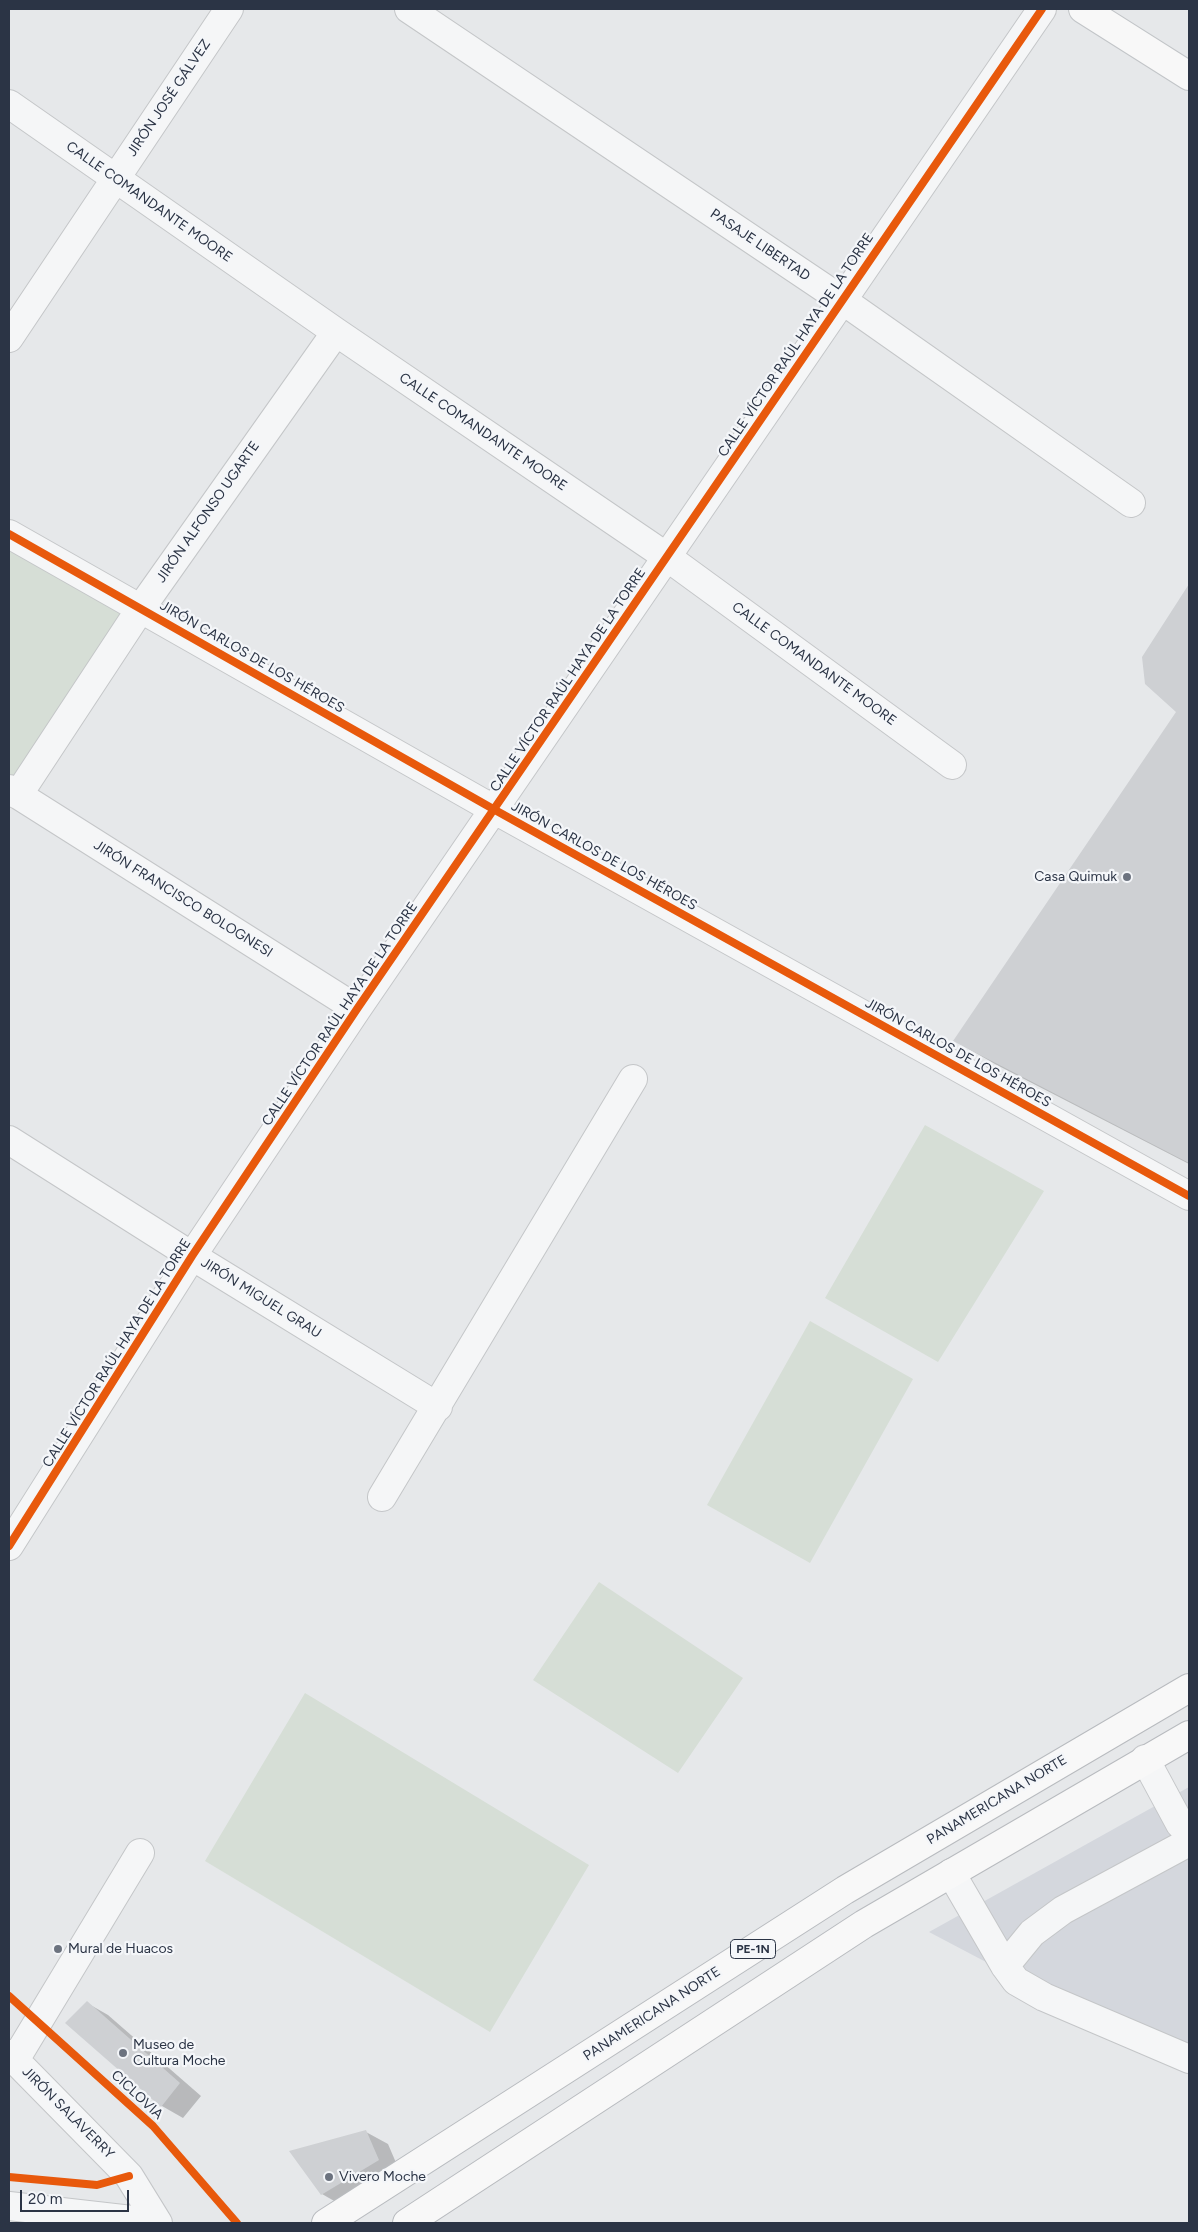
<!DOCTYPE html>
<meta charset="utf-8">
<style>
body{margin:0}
#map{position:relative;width:1198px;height:2232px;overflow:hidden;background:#e6e8ea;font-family:Figtree,sans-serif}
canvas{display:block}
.frame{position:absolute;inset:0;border:10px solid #2b3445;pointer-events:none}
.scale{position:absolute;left:20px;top:2190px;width:109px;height:22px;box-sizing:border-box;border:2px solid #2b3445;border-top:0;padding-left:6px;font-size:15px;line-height:18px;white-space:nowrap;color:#2b3445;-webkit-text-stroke:4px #f4f6f9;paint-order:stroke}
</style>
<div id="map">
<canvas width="1198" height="2232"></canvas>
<div class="frame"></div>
<div class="scale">20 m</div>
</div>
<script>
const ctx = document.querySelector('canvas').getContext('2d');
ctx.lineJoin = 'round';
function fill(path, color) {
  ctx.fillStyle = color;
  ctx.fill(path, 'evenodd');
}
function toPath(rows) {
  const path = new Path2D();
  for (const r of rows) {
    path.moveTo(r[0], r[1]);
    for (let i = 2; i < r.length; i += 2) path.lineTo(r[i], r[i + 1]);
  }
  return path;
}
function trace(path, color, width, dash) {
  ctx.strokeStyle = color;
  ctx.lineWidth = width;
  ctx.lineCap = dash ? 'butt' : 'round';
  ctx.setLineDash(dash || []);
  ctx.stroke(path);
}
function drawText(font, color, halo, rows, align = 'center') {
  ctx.font = font + ' Figtree,sans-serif';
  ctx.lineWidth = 4.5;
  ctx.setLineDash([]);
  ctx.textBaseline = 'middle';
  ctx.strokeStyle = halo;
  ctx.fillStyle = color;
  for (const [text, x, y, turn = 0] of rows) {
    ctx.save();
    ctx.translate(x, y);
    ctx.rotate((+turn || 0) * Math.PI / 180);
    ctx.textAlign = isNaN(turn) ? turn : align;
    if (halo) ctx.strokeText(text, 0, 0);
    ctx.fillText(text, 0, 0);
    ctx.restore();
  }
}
const built = toPath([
 [1189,1787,1189,2069,929,1932]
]);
const green = toPath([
 [9,542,130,611,14,784,9,781],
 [925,1125,1044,1191,938,1362,825,1298],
 [810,1321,913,1379,810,1563,707,1505],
 [599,1582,743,1678,678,1773,533,1680],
 [305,1693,589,1865,490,2032,205,1861]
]);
const shadow = toPath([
 [1189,589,1189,1164,995,1064,955,1041,1178,712,1143,657],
 [87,2003,108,2015,201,2096,183,2118,162,2106,67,2023],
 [366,2132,388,2144,400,2172,343,2206,322,2194]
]);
const building = toPath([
 [1189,584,1189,1163,953,1041,1176,712,1145,684,1142,657],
 [87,2001,180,2083,161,2107,65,2023],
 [366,2130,379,2160,321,2195,289,2151]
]);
const minor = toPath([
 [409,9,842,300,1131,503],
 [9,104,336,332,667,557,952,765],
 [9,338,229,9],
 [9,534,495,810,1189,1196],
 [9,789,357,1009],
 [18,795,141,608,336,332],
 [9,1140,192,1256,438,1407],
 [382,1497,633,1079],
 [9,1546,192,1256,357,1009,1042,9],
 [1145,1759,1180,1824,1189,1833],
 [951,1873,1005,1966,1016,1981,1044,1997,1189,2059],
 [1005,1966,1032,1933,1063,1910,1189,1842],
 [9,2054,129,2176,158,2223],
 [15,2060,140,1853],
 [9,2206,158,2223]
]);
const major = toPath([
 [1083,9,1189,76]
]);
const highway = toPath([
 [326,2223,845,1890,1189,1688],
 [407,2223,864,1924,1189,1735]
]);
const cycleway = toPath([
 [9,534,495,810,1189,1196],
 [9,1546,192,1256,357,1009,1042,9],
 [9,1996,153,2126,237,2223],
 [9,2177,97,2185,129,2176]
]);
const markers = [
 [1127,877,5,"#6c737f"],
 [58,1949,5,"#6c737f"],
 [123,2053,5,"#6c737f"],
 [329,2177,5,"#6c737f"]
];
const shields = [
 [753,1949,45]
];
const shieldNames = [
 ["PE-1N",753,1949]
];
const streetNames = [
 ["JIRÓN JOSÉ GÁLVEZ",169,98,-56],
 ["CALLE COMANDANTE MOORE",149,202,35],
 ["PASAJE LIBERTAD",760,245,34],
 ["CALLE VÍCTOR RAÚL HAYA DE LA TORRE",796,345,-56],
 ["CALLE COMANDANTE MOORE",483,432,34],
 ["JIRÓN ALFONSO UGARTE",208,512,-55],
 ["JIRÓN CARLOS DE LOS HÉROES",252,657,30],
 ["CALLE COMANDANTE MOORE",814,664,36],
 ["CALLE VÍCTOR RAÚL HAYA DE LA TORRE",568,680,-56],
 ["JIRÓN CARLOS DE LOS HÉROES",604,856,29],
 ["JIRÓN FRANCISCO BOLOGNESI",183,899,32],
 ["CALLE VÍCTOR RAÚL HAYA DE LA TORRE",340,1014,-56],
 ["JIRÓN CARLOS DE LOS HÉROES",958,1053,29],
 ["JIRÓN MIGUEL GRAU",261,1298,32],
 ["CALLE VÍCTOR RAÚL HAYA DE LA TORRE",117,1353,-58],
 ["PANAMERICANA NORTE",997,1800,-31],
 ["PANAMERICANA NORTE",652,2014,-33],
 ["CICLOVIA",137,2095,43],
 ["JIRÓN SALAVERRY",68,2113,45]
];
const poiNames = [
 ["Casa Quimuk",1117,877,"right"],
 ["Mural de Huacos",68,1949],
 ["Museo de",133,2045],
 ["Cultura Moche",133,2061],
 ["Vivero Moche",339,2177]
];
fill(built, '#d4d7dd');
fill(green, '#d6ded6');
fill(shadow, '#0003');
fill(building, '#ced0d3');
trace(minor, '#c4c6c8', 30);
trace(major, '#c2c5c8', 30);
trace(highway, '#b8bbbf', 30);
trace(minor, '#f5f6f7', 28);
trace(major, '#f8f8f8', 28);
trace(highway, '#f8f8f8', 28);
trace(cycleway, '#e8590c', 8);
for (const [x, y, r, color] of markers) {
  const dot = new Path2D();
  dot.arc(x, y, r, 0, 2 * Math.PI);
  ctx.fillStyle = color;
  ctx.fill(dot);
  trace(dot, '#f4f6f9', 2);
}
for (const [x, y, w] of shields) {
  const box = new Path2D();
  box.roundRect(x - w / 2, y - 9.5, w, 19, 4);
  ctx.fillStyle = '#f4f6f9';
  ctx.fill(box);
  trace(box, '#2b3445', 1);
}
drawText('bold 12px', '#2b3445', null, shieldNames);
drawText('14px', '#2b3445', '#f4f6f9', streetNames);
drawText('14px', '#2b3445', '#f4f6f9', poiNames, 'left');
</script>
